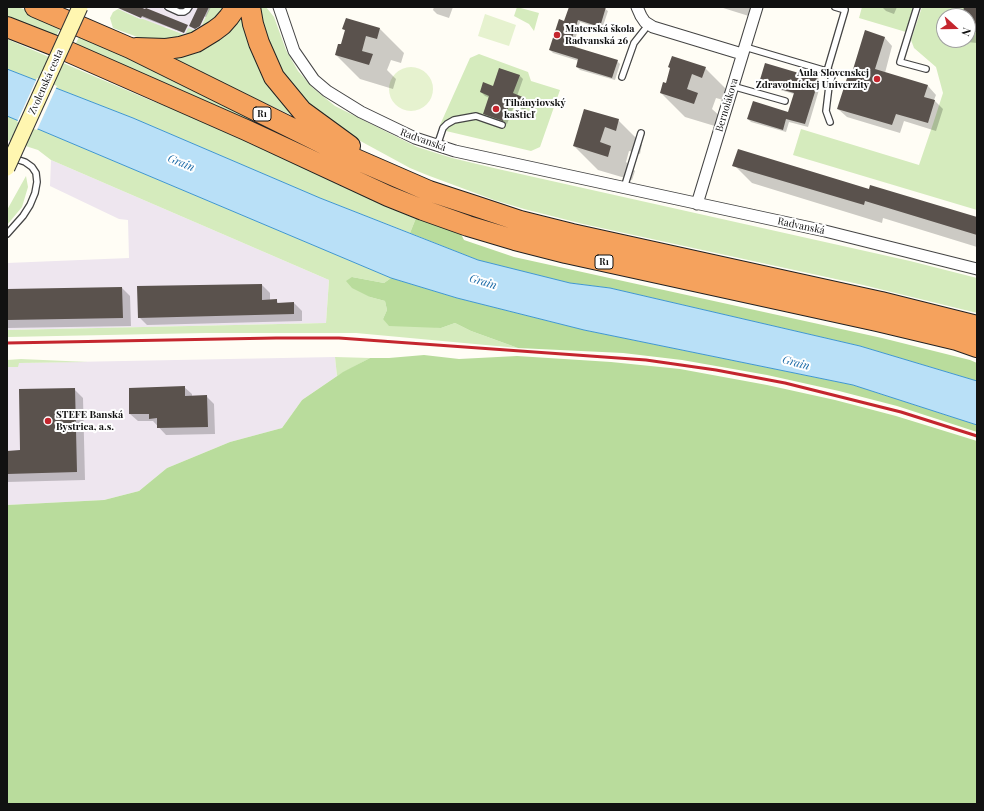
<!DOCTYPE html>
<meta charset="utf-8">
<style>
body{margin:0}
#map{position:relative;width:984px;height:811px;overflow:hidden;background:#fffdf5;font-family:"Playfair Display",serif}
canvas{display:block}
.frame{position:absolute;inset:0;border:8px solid #111;pointer-events:none}
.north{position:absolute;left:936px;top:8px;width:40px;height:40px;box-sizing:border-box;background:#fff;border:1px solid #a0a0a0;border-radius:50%;rotate:111deg;font-size:11px;font-weight:700;line-height:16px;text-align:center;color:#111}
.north::after{content:'';display:block;margin:auto;width:14px;height:18px;background:#c4262e;clip-path:polygon(50% 0,100% 100%,50% 72%,0 100%)}
</style>
<div id="map">
<canvas width="984" height="811"></canvas>
<div class="frame"></div>
<div class="north">N</div>
</div>
<script>
const ctx = document.querySelector('canvas').getContext('2d');
ctx.lineJoin = 'round';
function fill(path, color) {
  ctx.fillStyle = color;
  ctx.fill(path, 'evenodd');
}
function toPath(rows) {
  const path = new Path2D();
  for (const r of rows) {
    if (r.length === 3) {
      path.moveTo(r[0] + r[2], r[1]);
      path.arc(r[0], r[1], r[2], 0, 2 * Math.PI);
      continue;
    }
    path.moveTo(r[0], r[1]);
    for (let i = 2; i < r.length; i += 2) path.lineTo(r[i], r[i + 1]);
  }
  return path;
}
function trace(path, color, width, dash) {
  ctx.strokeStyle = color;
  ctx.lineWidth = width;
  ctx.lineCap = dash ? 'butt' : 'round';
  ctx.setLineDash(dash || []);
  ctx.stroke(path);
}
function drawText(font, color, halo, rows, align = 'center') {
  ctx.font = font + ' "Playfair Display",serif';
  ctx.lineWidth = 4;
  ctx.setLineDash([]);
  ctx.textBaseline = 'middle';
  ctx.strokeStyle = halo;
  ctx.fillStyle = color;
  for (const [text, x, y, turn = 0] of rows) {
    ctx.save();
    ctx.translate(x, y);
    ctx.rotate((+turn || 0) * Math.PI / 180);
    ctx.textAlign = isNaN(turn) ? turn : align;
    if (halo) ctx.strokeText(text, 0, 0);
    ctx.fillText(text, 0, 0);
    ctx.restore();
  }
}
const industrial = toPath([
 [118,7,210,7,199,32,185,35,166,27,162,27,140,19,118,9],
 [51,160,329,280,326,323,7,330,7,263,129,258,128,220,119,219,50,186],
 [335,357,337,376,302,400,282,428,230,442,167,468,139,491,104,500,7,505,7,367,18,367,18,363]
]);
const green = toPath([
 [7,7,18,7,62,24,56,37,7,18],
 [210,7,229,7,220,19,209,28,189,39,177,42,162,43,140,38,113,28,110,18,113,12,118,9,140,19,143,19,185,35,188,28,199,32],
 [256,7,266,7,274,17,286,50,298,71,313,88,335,106,417,147,452,158,498,169,910,261,977,278,977,313,863,285,583,224,524,209,494,200,427,175,410,168,353,137,313,112,275,66],
 [517,7,539,13,534,31,529,24,514,16],
 [862,7,913,7,906,32,859,18],
 [922,7,977,7,977,210,793,155,801,129,919,165,933,124,943,93,936,67,914,48,911,40],
 [944,16,968,16,968,40,944,40],
 [243,16,266,80,279,99,302,120,191,69,169,57,195,53,209,46,222,38,233,28],
 [81,33,373,174,977,332,977,336,927,323,527,233,428,201,371,178,74,47],
 [7,39,152,101,181,111,370,199,416,218,410,233,320,198,133,118,7,69],
 [479,54,528,72,531,81,560,90,540,147,531,151,446,131,440,125,470,58],
 [7,116,391,278,384,283,352,277,370,297,385,301,387,310,383,319,441,328,455,323,471,331,518,348,356,333,206,333,7,337,7,330,326,323,329,280,51,160,38,150,7,140],
 [26,176,28,187,22,207,7,225,7,210],
 [335,357,370,358,337,376],
 [21,359,88,362,19,363,18,367,7,367,7,360]
]);
const forest = toPath([
 [416,218,461,234,464,240,514,257,882,338,970,360,977,363,977,381,860,346,610,288,570,283,478,260,410,233],
 [352,277,384,283,391,278,457,298,584,330,853,385,977,425,977,432,897,406,839,391,767,375,682,360,623,353,518,348,471,331,455,323,441,328,389,326,383,319,387,310,385,301,370,297,352,288,346,281],
 [424,355,459,359,517,356,611,362,680,369,767,385,835,400,896,416,977,441,977,804,7,804,7,505,104,500,139,491,167,468,230,442,282,428,302,400,343,372,370,358,389,358]
]);
const pitch = toPath([
 [485,14,516,25,509,46,478,36],
 [411,89,22]
]);
const water = toPath([
 [7,69,133,118,320,198,478,260,570,283,610,288,860,346,977,381,977,425,853,385,584,330,457,298,391,278,7,116,7,69]
]);
const pier = toPath([
 [37,78,57,86,37,130,17,122]
]);
const shadow = toPath([
 [122,7,138,7,179,23,176,30,123,10],
 [199,7,211,7,206,17,198,14],
 [434,7,453,7,449,18,437,14,433,10],
 [570,7,602,7,608,11,602,29,580,22,574,44,576,45,575,48,617,61,620,64,615,80,580,70,577,67,579,61,553,53,550,50,565,22],
 [720,7,755,7,752,17],
 [882,7,897,7,894,14,886,11],
 [966,7,977,7,977,43,967,42,966,40,968,40,968,16,963,16],
 [346,19,380,29,404,53,401,63,391,60,387,70,396,79,393,89,360,79,336,55,341,46,346,31,343,29],
 [884,37,892,46,885,73,928,86,936,95,934,100,943,109,936,131,904,121,900,133,847,117,838,109,852,77],
 [671,68,705,68,729,92,727,101,716,98,712,109,722,118,718,127,685,117,661,93,666,84],
 [519,75,523,79,517,96,524,99,528,102,525,110,514,106,507,124,489,118,485,114,490,98,485,96,481,92],
 [818,80,821,83,808,127,789,122,786,132,751,122,748,119,789,113,794,94,763,85,760,82],
 [585,110,618,120,642,144,640,154,629,151,626,162,635,171,632,180,598,170,574,146],
 [734,165,869,190,977,218,977,247,883,218,882,223,752,183],
 [262,285,270,293,270,301,276,300,279,304,294,303,302,311,302,321,147,325,139,317],
 [122,288,130,296,131,326,7,328,7,290],
 [184,387,192,394,192,397,206,396,214,404,215,434,166,435,153,421,138,421,130,414],
 [74,389,83,398,85,480,7,482,7,452,21,451]
]);
const building = toPath([
 [116,7,140,7,145,9,146,8,188,25,184,33,142,16,141,18],
 [198,7,209,7,200,26,195,29,189,26],
 [569,7,606,7,600,27,578,20,571,41,573,42,572,46,618,60,612,78,576,67,578,59,549,50,559,19,564,21],
 [964,7,977,7,977,32,968,30,968,16,962,16],
 [346,18,380,28,377,39,366,36,362,51,373,54,369,65,335,55,338,44,341,44,345,30,342,29],
 [865,30,885,37,875,69,928,85,924,97,935,100,928,123,896,114,892,125,837,109,848,75,851,76],
 [672,56,706,67,702,78,692,74,687,89,698,93,694,104,660,93,663,82,666,83,670,68,668,67],
 [765,63,819,79,805,124,786,119,783,130,747,119,753,101,788,112,794,93,759,83],
 [499,68,520,75,513,93,525,98,521,107,510,103,503,121,483,114,489,96,480,92,483,82,493,86],
 [584,109,619,119,616,131,605,127,600,142,611,146,608,157,573,146],
 [738,149,869,189,870,185,977,217,977,235,865,201,864,205,732,166],
 [262,284,262,300,277,299,277,303,294,302,294,314,138,318,137,286],
 [122,287,123,318,7,320,7,289],
 [185,386,185,396,207,395,208,427,157,428,157,418,149,419,149,414,129,414,129,388],
 [75,388,77,472,7,474,7,451,20,450,19,389]
]);
const lane = toPath([
 [168,7,179,12,184,12,187,10,189,7],
 [917,7,900,62,926,69],
 [745,47,833,73,829,86,826,111,830,122],
 [827,71,845,10,835,7],
 [622,77,634,43,649,24],
 [732,86,785,101],
 [437,146,443,128,447,124,454,120,476,116,502,125],
 [624,188,641,133],
 [7,234,23,216,30,205,35,193,37,182,36,173,32,167,25,162,13,158]
]);
const street = toPath([
 [279,7,294,51,314,80,327,91,361,112,415,138,455,151,825,231,977,269],
 [637,7,641,16,645,22,653,27,742,54],
 [697,204,757,7]
]);
const highway = toPath([
 [35,7,130,48,344,154,429,191,475,206,520,221,572,234,881,302,977,326],
 [250,7,253,24,259,43,274,77,302,111,350,146],
 [7,27,53,45,246,130,388,196,423,210,468,226,515,240,566,253,877,321,957,340,977,347],
 [136,48,166,49,180,47,196,42,214,31,222,25,229,17,236,7]
]);
const rail = toPath([
 [7,343,276,338,339,338,646,360,716,370,785,383,901,412,977,436]
]);
const secondaryBridge = toPath([
 [7,168,80,7]
]);
const markers = [
 [557,35,4,"#c4262e"],
 [877,79,4,"#c4262e"],
 [496,109,4,"#c4262e"],
 [48,421,4,"#c4262e"]
];
const shields = [
 [262,114,18],
 [604,262,18]
];
const shieldNames = [
 ["R1",262,114],
 ["R1",604,262]
];
const poiNames = [
 ["Materská škola",565,29],
 ["Radvanská 26",565,41],
 ["Aula Slovenskej",869,73,"right"],
 ["Zdravotníckej Univerzity",869,85,"right"],
 ["Tihányiovský",504,103],
 ["kaštieľ",504,115],
 ["STEFE Banská",56,415],
 ["Bystrica, a.s.",56,427]
];
const streetNames = [
 ["Zvolenská cesta",46,82,-66],
 ["Bernolákova",727,105,-73],
 ["Radvanská",423,140,20],
 ["Radvanská",801,226,12]
];
const waterNames = [
 ["Grain",181,163,22],
 ["Grain",483,282,17],
 ["Grain",796,363,15]
];
fill(industrial, '#eee6ef');
fill(green, '#d5ebbd');
fill(forest, '#b9dc9c');
fill(pitch, '#e6f2cf');
fill(water, '#b9e0f7');
trace(water, '#3f96cf', 1);
fill(pier, '#fffdf5');
fill(shadow, '#0003');
fill(building, '#5a524d');
trace(lane, '#444', 8);
trace(street, '#444', 13);
trace(highway, '#222', 22);
trace(lane, '#fff', 5.5);
trace(street, '#fff', 11);
trace(highway, '#f5a25d', 20);
trace(rail, '#c4262e', 3);
trace(secondaryBridge, '#333', 17, []);
trace(secondaryBridge, '#fff6b0', 15);
for (const [x, y, r, color] of markers) {
  const dot = new Path2D();
  dot.arc(x, y, r, 0, 2 * Math.PI);
  ctx.fillStyle = color;
  ctx.fill(dot);
  trace(dot, '#fff', 1.5);
}
for (const [x, y, w] of shields) {
  const box = new Path2D();
  box.roundRect(x - w / 2, y - 7, w, 14, 3);
  ctx.fillStyle = '#fff';
  ctx.fill(box);
  trace(box, '#111', 1);
}
drawText('bold 9px', '#111', null, shieldNames);
drawText('bold 10px', '#111', '#fff', poiNames, 'left');
drawText('10px', '#111', '#fff', streetNames);
drawText('italic 11px', '#1768a6', '#fff', waterNames);
</script>
